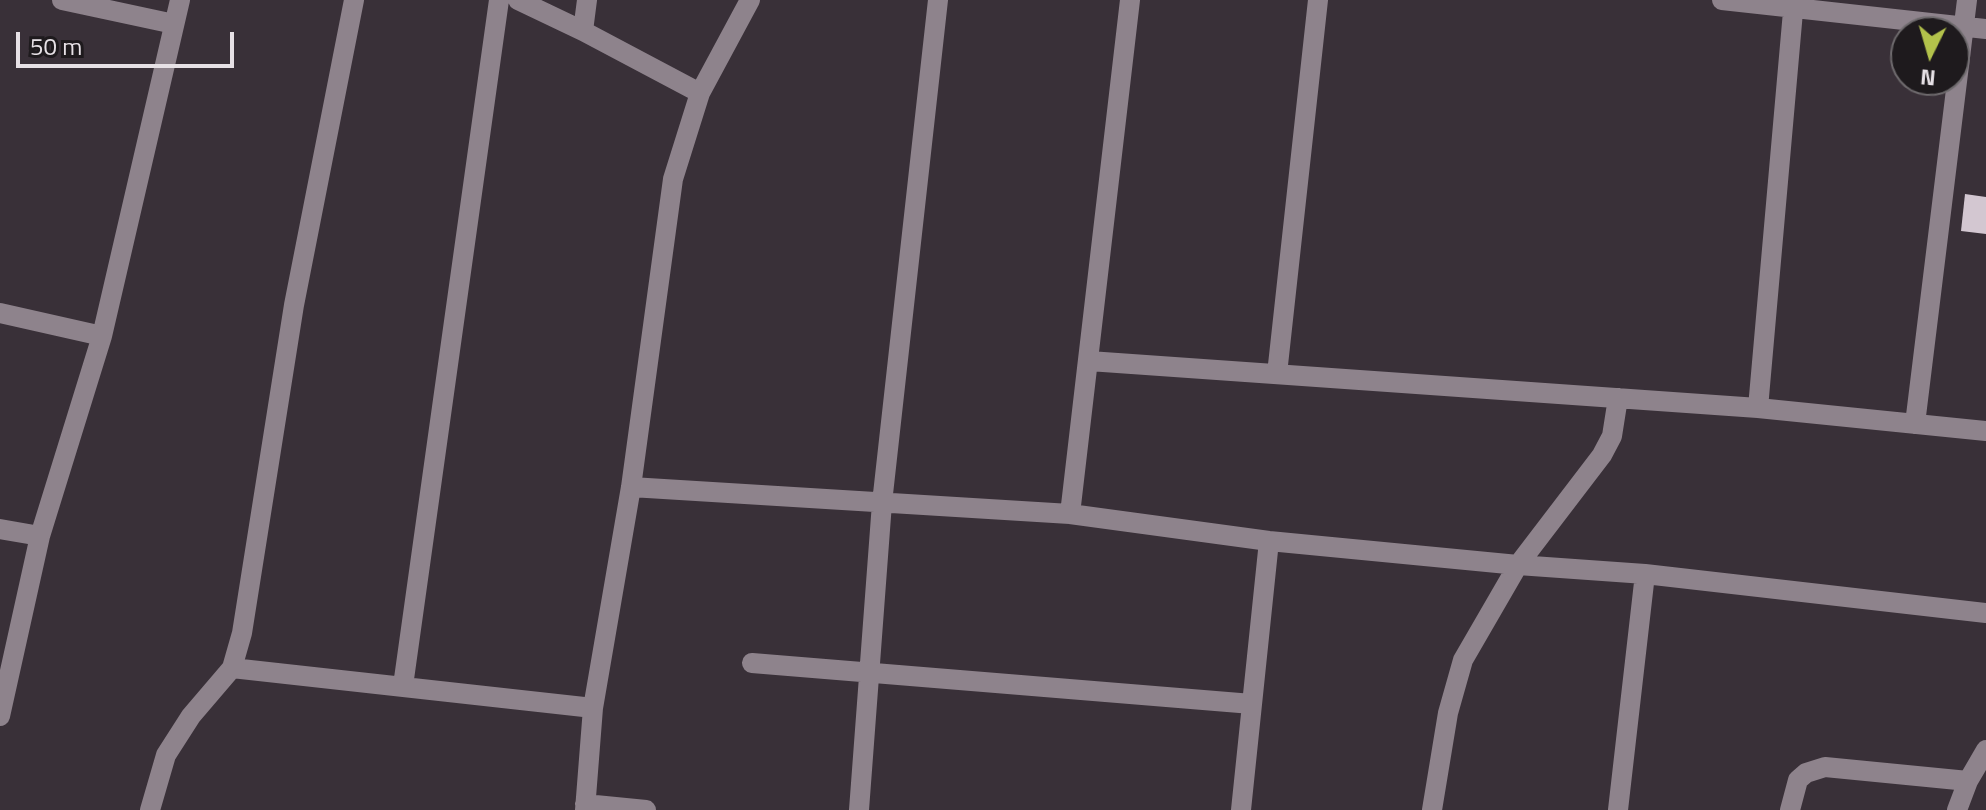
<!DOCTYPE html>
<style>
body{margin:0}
#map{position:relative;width:1986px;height:810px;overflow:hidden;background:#393038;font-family:"Titillium Web",sans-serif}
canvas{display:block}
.north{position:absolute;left:1890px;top:16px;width:80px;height:80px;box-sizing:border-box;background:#1e1a1d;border:2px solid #6e6a6d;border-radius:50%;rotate:185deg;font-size:22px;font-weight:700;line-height:32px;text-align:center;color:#e7e1e6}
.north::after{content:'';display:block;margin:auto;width:28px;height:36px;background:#b3c24b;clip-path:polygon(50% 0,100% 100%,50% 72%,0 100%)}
.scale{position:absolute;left:16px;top:32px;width:218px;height:36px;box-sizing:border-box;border:4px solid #e7e1e6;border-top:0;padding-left:10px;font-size:24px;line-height:28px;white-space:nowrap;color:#e7e1e6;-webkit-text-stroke:6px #1e1a1d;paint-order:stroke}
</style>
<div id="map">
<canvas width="1986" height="810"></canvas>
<div class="north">N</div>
<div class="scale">50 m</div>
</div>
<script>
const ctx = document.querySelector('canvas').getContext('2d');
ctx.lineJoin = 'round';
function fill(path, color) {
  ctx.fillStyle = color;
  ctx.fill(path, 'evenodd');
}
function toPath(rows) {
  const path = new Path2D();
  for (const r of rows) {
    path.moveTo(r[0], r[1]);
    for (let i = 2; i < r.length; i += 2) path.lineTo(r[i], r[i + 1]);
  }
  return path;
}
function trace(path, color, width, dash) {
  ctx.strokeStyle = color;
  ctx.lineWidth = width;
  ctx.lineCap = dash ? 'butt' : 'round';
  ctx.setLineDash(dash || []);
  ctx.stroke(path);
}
const building = toPath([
 [1965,194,1986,197,1986,234,1961,231]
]);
const minor = toPath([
 [62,0,174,24],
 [518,0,583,31,700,93],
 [1722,0,1986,29],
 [583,31,587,0],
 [0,313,102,336],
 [1089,361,1758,408,1986,431],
 [1277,374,1318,0],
 [1758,408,1794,0],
 [1915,424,1967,0],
 [631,487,1070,514,1269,541,1518,565,1645,574,1986,613],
 [1070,514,1130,0],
 [0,529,40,536],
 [752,663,1252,704],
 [232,668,593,708],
 [403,686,499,0],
 [0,716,40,536,102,336,180,0],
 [585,804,646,810],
 [150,810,166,755,191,716,232,668,242,633,294,305,354,0],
 [585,810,593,708,631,487,673,179,700,93,750,0],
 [859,810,882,503,938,0],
 [1241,810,1269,541],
 [1432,810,1448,713,1463,660,1518,565,1602,455,1612,436,1618,398],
 [1618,810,1645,574],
 [1790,810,1798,780,1806,773,1825,767,1968,781],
 [1957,810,1968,781,1986,750]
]);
fill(building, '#d3c7d1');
trace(minor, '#8e838c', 20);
</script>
